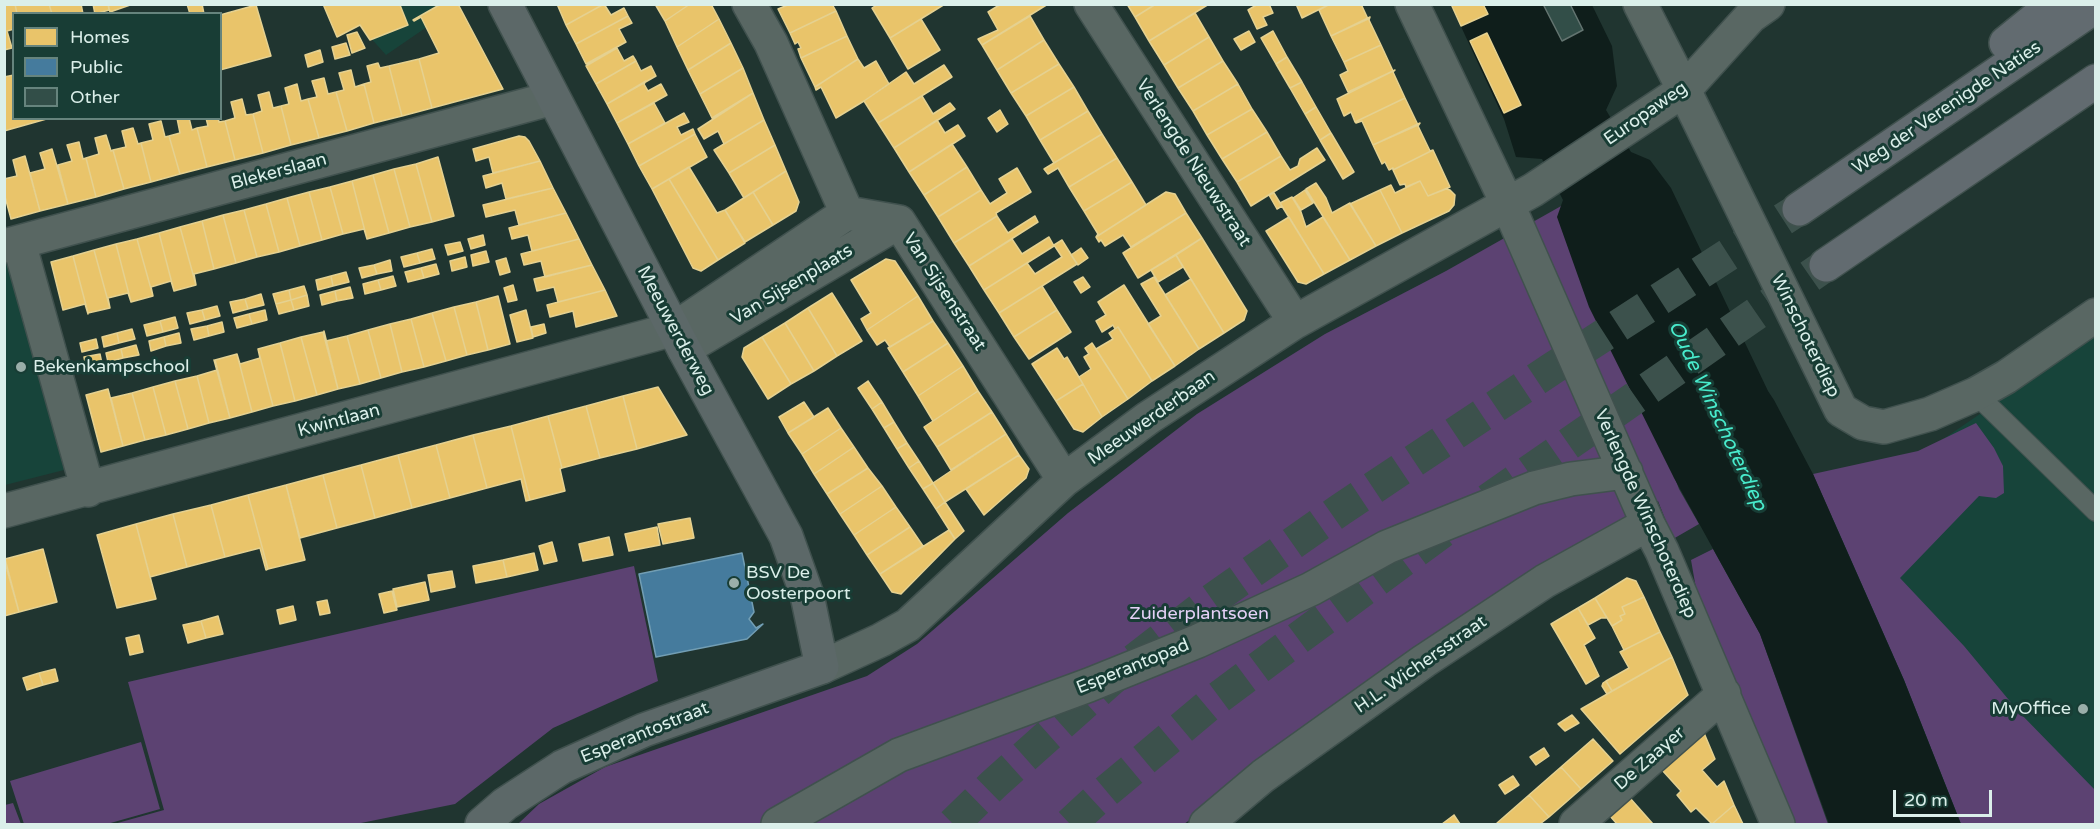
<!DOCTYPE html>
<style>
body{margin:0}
#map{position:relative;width:2100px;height:829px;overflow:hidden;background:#203530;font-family:"Varela Round",sans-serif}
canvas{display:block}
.frame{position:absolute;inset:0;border:6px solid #dbefea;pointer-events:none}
.legend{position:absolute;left:12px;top:12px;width:210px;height:108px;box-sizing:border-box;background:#183d35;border:2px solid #66847d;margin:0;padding:8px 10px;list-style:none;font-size:18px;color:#dbefea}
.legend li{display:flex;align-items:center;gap:12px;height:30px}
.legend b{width:30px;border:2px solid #66847d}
.scale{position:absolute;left:1893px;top:790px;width:99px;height:27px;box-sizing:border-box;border:3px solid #dbefea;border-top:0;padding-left:8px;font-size:18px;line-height:21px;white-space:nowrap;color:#dbefea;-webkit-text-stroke:4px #183d35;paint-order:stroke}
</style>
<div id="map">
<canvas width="2100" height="829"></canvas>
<div class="frame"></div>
<ul class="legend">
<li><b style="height:16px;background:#e9c46a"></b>Homes</li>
<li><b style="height:16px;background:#457b9d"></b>Public</li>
<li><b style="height:16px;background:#324e48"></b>Other</li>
</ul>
<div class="scale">20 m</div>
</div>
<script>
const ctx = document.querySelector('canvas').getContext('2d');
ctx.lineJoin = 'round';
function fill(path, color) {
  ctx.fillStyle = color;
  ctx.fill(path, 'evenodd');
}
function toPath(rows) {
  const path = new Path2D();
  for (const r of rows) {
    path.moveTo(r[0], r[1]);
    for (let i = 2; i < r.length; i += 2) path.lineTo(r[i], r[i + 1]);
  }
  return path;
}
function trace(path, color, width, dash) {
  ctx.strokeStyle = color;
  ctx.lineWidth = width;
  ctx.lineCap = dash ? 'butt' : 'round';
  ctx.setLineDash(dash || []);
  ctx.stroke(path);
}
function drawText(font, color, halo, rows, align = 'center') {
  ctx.font = font + ' "Varela Round",sans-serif';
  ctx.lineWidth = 6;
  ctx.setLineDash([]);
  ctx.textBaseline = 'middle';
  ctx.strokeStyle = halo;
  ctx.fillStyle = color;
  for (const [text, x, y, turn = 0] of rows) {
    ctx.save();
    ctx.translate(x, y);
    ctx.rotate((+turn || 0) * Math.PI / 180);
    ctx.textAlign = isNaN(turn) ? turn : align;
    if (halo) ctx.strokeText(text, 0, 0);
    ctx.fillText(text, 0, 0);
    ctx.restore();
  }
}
const built = toPath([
 [341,5,459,5,386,55],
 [10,263,64,470,5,485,4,264],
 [2095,335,2095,824,1923,824,1786,547]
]);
const green = toPath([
 [1570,201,1679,489,1699,524,1673,539,1658,501,1551,565,1184,824,518,824,539,804,605,767,867,676,917,644,1068,513,1197,414,1325,334,1446,271],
 [1976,423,1994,448,2003,466,2004,493,1996,498,1979,496,1900,578,1964,646,2018,711,2095,790,2095,824,1961,824,1904,680,1813,474,1918,451],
 [1713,549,1760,634,1828,824,1795,824,1698,600,1691,560],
 [634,566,658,681,553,728,455,804,356,824,114,824,164,810,128,682],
 [141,742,160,809,107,824,24,824,10,781],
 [13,803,21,824,5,824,5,805]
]);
const water = toPath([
 [1451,5,1592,5,1612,46,1617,86,1606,110,1631,152,1650,160,1671,188,1768,391,1774,400,1813,474,1904,680,1961,824,1829,824,1760,634,1674,478,1589,307,1557,217,1563,200,1542,159,1516,157,1504,119]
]);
const homes = toPath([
 [4,4,15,4,17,14,14,14,14,29,7,31,12,48,4,50,4,4],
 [15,4,49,4,52,14,17,14,15,4],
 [49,4,81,4,83,14,52,14,49,4],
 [93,4,108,4,109,10,95,14,93,4],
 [108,4,133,4,110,12,108,4],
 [187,4,202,4,204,14,190,14,187,4],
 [323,4,402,4,400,5,408,25,370,40,360,25,337,37,323,4],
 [441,4,458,4,503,89,432,108,419,59,439,53,421,17,414,21,413,20,441,4],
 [557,4,604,4,566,25,557,4],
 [604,4,611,15,624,8,628,16,576,44,566,25,604,4],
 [655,4,690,4,665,21,655,4],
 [690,4,711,4,719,19,677,47,665,21,690,4],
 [790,4,832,4,836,11,790,33,778,9,790,4],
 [878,4,945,4,890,38,872,8,878,4],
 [1001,4,1048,4,982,45,978,39,998,30,988,12,1001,4],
 [1127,4,1156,4,1135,17,1127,4],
 [1156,4,1209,4,1149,41,1135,17,1156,4],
 [1258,4,1269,4,1273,13,1263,17,1267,25,1257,29,1248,10,1258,4],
 [1296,4,1330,4,1302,18,1296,4],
 [1330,4,1361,4,1368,19,1331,36,1319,10,1330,4],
 [1451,4,1483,4,1488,14,1461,26,1451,4],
 [256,5,271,56,220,70,220,15,256,5],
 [836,11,847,36,801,58,798,49,801,48,798,42,795,44,790,33,836,11],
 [1195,13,1209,37,1164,65,1149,41,1195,13],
 [628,16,632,23,619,29,626,42,586,64,576,44,628,16],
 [1030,16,1044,40,997,70,982,45,1030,16],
 [1370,17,1369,20,1381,45,1344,62,1331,36,1370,17],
 [719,19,731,43,688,70,677,47,719,19],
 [921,19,940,50,908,69,890,38,921,19],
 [1249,31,1255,42,1241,50,1234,39,1249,31],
 [1273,31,1287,57,1276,64,1261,38,1273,31],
 [357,32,365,48,352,53,347,35,357,32],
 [1487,33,1521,105,1504,113,1470,41,1487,33],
 [847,36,858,59,815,87,801,58,847,36],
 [1209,37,1223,61,1178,88,1164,65,1209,37],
 [1044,40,1059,64,1011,93,997,70,1044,40],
 [346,43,350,55,335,59,332,47,346,43],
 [731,43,743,68,700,94,688,70,731,43],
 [1381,45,1393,71,1348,92,1340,75,1348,71,1344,62,1381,45],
 [617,48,624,61,633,56,636,61,596,84,586,66,617,48],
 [320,50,323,62,308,67,305,55,320,50],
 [1287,57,1302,82,1290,88,1276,64,1287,57],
 [419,59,432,108,402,116,389,66,419,59],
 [858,59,864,68,876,61,889,84,864,101,836,118,821,87,816,90,815,87,858,59],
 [636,61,641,71,651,66,656,76,607,104,596,84,636,61],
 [1223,61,1238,84,1193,111,1178,88,1223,61],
 [378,63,380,68,389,66,402,116,374,123,364,84,371,82,367,66,378,63],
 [1059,64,1074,87,1026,116,1011,93,1059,64],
 [944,65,952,77,878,123,864,101,906,72,914,84,944,65],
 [743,68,753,93,712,118,700,94,743,68],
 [351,70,355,87,364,84,374,123,347,131,336,92,344,90,339,73,351,70],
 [1395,70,1393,72,1405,98,1355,122,1351,112,1344,116,1337,99,1395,70],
 [14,75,14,118,50,118,4,131,4,77,14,75],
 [324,78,328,94,336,92,347,131,319,138,308,99,317,97,312,81,324,78],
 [646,81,644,84,648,91,661,84,667,95,617,123,607,104,646,81],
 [1302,82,1316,107,1305,114,1290,88,1302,82],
 [297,84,301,101,308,99,319,138,291,145,281,106,289,104,285,88,297,84],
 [1238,84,1252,109,1207,135,1193,111,1238,84],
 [1074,87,1088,111,1040,140,1026,116,1074,87],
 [269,92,273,108,281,106,291,145,263,153,253,114,262,111,258,95,269,92],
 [753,93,764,120,724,144,718,131,704,139,698,129,753,93],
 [922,96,933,114,950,103,955,109,894,148,878,123,922,96],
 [1405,98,1418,125,1373,145,1362,121,1356,123,1355,122,1405,98],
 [242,99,246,115,253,114,263,153,235,160,225,121,235,118,231,102,242,99],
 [654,103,665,123,628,144,617,123,654,103],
 [1316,107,1331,133,1320,140,1305,114,1316,107],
 [1252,109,1267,132,1222,159,1207,135,1252,109],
 [1000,110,1008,124,997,132,988,118,1000,110],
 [1088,111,1102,134,1054,163,1040,140,1088,111],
 [684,113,689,122,677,127,681,135,693,129,695,134,639,166,628,144,684,113],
 [177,118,189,118,192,130,197,128,207,167,180,174,169,136,180,133,177,118],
 [206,118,218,118,219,122,225,121,235,160,207,167,197,128,208,126,206,118],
 [764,120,775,145,729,173,714,150,764,120],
 [937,120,945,133,958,125,965,136,909,172,894,148,937,120],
 [161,121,165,137,169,136,180,174,151,182,141,143,153,140,149,124,161,121],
 [1420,123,1418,126,1430,151,1433,150,1393,170,1393,168,1389,170,1385,162,1382,164,1373,145,1420,123],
 [133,128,138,144,141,143,151,182,124,189,113,150,126,147,122,131,133,128],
 [1267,132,1281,156,1237,182,1222,159,1267,132],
 [1331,133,1354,172,1343,179,1320,140,1331,133],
 [695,134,707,157,652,189,639,166,695,134],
 [1102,134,1117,158,1069,187,1058,168,1048,174,1044,169,1102,134],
 [106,135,111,151,113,150,124,189,96,197,86,158,99,154,95,138,106,135],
 [519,136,525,137,529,141,540,161,493,173,489,157,476,161,473,149,519,136],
 [79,142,83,159,86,158,96,197,68,204,58,165,72,161,67,145,79,142],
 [952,144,967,167,924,195,909,172,952,144],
 [775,145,786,171,744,198,729,173,775,145],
 [1317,148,1325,160,1251,206,1237,182,1281,156,1290,170,1298,166,1300,159,1317,148],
 [52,149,68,204,40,211,30,173,45,169,40,153,52,149],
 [1433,150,1450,187,1428,196,1420,181,1406,187,1405,184,1400,185,1393,170,1433,150],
 [25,156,40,211,11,219,4,193,4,179,17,176,13,160,25,156],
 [438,157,454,216,432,222,416,164,438,157],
 [1117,158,1132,182,1084,211,1069,187,1117,158],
 [540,161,553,188,506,199,502,183,486,188,483,176,540,161],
 [416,164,432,222,410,227,394,169,416,164],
 [689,167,717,213,725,210,745,243,718,260,669,179,689,167],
 [967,167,981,190,938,217,924,195,967,167],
 [1017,168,1031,192,996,213,997,216,954,243,938,217,981,190,990,204,1007,193,999,179,1017,168],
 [394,169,410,227,389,233,373,175,394,169],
 [786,171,799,202,796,211,773,225,753,192,786,171],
 [373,175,389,233,367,239,352,181,373,175],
 [669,179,718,260,701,271,693,268,652,189,669,179],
 [352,181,367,239,364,229,343,234,330,187,352,181],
 [1420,181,1428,196,1446,189,1450,190,1455,195,1454,205,1449,211,1402,233,1380,190,1391,185,1395,193,1420,181],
 [1132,182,1146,205,1096,237,1098,234,1084,211,1132,182],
 [1316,183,1326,198,1332,213,1350,203,1376,246,1350,260,1306,189,1316,183],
 [330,187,343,234,322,240,309,192,330,187],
 [553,188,566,213,519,225,515,210,486,217,483,205,553,188],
 [1305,190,1313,203,1301,210,1293,198,1305,190],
 [1380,190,1402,233,1376,246,1350,204,1380,190],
 [309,192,322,240,300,246,287,198,309,192],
 [753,192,773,225,745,242,725,210,753,192],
 [1166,192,1175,194,1186,213,1131,247,1123,235,1105,246,1101,240,1099,242,1096,237,1166,192],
 [1274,193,1282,206,1277,209,1269,195,1274,193],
 [1292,197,1301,212,1306,227,1323,217,1350,260,1324,274,1280,203,1292,197],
 [287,198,300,246,279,252,266,204,287,198],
 [266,204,279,252,257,257,244,210,266,204],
 [244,210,257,257,236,263,223,215,244,210],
 [566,213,579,239,532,251,528,235,512,239,509,228,566,213],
 [1186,213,1202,238,1138,278,1123,253,1186,213],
 [223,215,236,263,214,269,202,221,223,215],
 [997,216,1008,233,1035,216,1038,222,969,266,954,243,997,216],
 [1289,217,1324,274,1306,284,1298,282,1266,231,1289,217],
 [202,221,214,269,194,274,196,285,180,227,202,221],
 [180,227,196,285,174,291,159,233,180,227],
 [159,233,174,291,171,281,151,287,153,296,137,239,159,233],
 [483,235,485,245,471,249,468,239,483,235],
 [1049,237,1054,246,984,290,969,266,1012,239,1022,254,1049,237],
 [1202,238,1247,311,1244,320,1224,333,1176,255,1202,238],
 [137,239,153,296,131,302,116,244,137,239],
 [579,239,592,265,545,277,541,261,524,265,521,254,579,239],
 [1062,240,1077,264,999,313,984,290,1027,263,1035,274,1062,257,1054,245,1062,240],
 [460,242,463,251,448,255,445,245,460,242],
 [116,244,131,302,128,293,108,298,110,308,94,250,116,244],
 [1081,248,1088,258,1078,265,1071,255,1081,248],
 [432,249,435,259,420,263,417,253,432,249],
 [94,250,110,308,88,313,73,256,94,250],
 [486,251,489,262,473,266,471,255,486,251],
 [417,253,420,263,404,267,401,257,417,253],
 [1176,255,1183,267,1158,282,1151,270,1176,255],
 [73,256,88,313,88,314,85,304,63,310,51,262,73,256],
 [465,257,467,267,452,271,450,261,465,257],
 [506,258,510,272,500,275,496,261,506,258],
 [886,259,895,261,918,296,867,330,861,319,871,313,851,280,886,259],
 [390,260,392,271,377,274,374,265,390,260],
 [436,264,439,274,424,278,421,268,436,264],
 [374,265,377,274,362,278,359,268,374,265],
 [592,265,605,290,558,302,554,287,537,291,534,279,592,265],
 [421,268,424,278,408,282,405,272,421,268],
 [346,272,349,282,333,286,331,276,346,272],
 [331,276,333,286,318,290,316,280,331,276],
 [393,276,396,286,381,290,378,280,393,276],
 [1083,277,1090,287,1081,293,1074,282,1083,277],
 [1154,277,1199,349,1175,366,1148,324,1161,316,1141,284,1154,277],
 [1191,279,1224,333,1199,349,1165,295,1191,279],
 [378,280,381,290,365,294,363,284,378,280],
 [513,285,517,300,508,302,504,288,513,285],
 [1124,285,1175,366,1152,381,1118,327,1115,329,1113,325,1102,332,1096,321,1106,315,1098,302,1124,285],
 [304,286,307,295,291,300,289,290,304,286],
 [1042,286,1057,310,1014,337,999,313,1042,286],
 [350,287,353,298,337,301,335,291,350,287],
 [289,290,291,300,276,304,273,294,289,290],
 [605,290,617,316,576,327,573,311,550,317,547,305,605,290],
 [335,291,337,301,322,305,320,295,335,291],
 [832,293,862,341,837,356,808,308,832,293],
 [261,294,264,305,248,309,245,299,261,294],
 [307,295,309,306,294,310,291,300,307,295],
 [498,296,510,344,488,350,476,302,498,296],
 [918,296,933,321,890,347,885,340,877,345,867,330,918,296],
 [245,299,248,309,233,313,230,302,245,299],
 [291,300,294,310,279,314,276,304,291,300],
 [476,302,488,350,467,355,454,307,476,302],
 [217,306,220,316,205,320,202,310,217,306],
 [454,307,467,355,446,361,432,313,454,307],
 [808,308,837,356,814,371,785,323,808,308],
 [202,310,205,320,190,324,187,313,202,310],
 [265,310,267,320,252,324,249,314,265,310],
 [526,310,533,338,517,342,510,315,526,310],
 [1057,310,1071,332,1029,359,1014,337,1057,310],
 [432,313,446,361,424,367,411,319,432,313],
 [249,314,252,324,237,328,234,318,249,314],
 [175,317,178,328,163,332,160,321,175,317],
 [411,319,424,367,402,372,390,324,411,319],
 [160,321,163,332,147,336,144,325,160,321],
 [933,321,948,343,903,372,888,348,933,321],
 [222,322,224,332,209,336,207,326,222,322],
 [785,323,814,371,791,384,762,337,785,323],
 [390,324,402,372,381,378,368,330,390,324],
 [544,324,546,333,533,337,531,327,544,324],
 [207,326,209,336,194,340,191,329,207,326],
 [1118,327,1152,381,1128,399,1096,349,1113,339,1109,333,1118,327],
 [132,329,135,339,119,343,117,333,132,329],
 [368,330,381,378,360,384,347,336,368,330],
 [324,331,326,341,347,336,360,384,338,389,324,331],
 [323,332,338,389,317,395,301,337,323,332],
 [117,333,119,343,104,347,102,337,117,333],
 [179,333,181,343,166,346,164,337,179,333],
 [164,337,166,346,151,351,149,341,164,337],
 [301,337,317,395,295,401,280,343,301,337],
 [762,337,791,384,768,399,742,357,744,348,762,337],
 [96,339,98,348,82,352,80,343,96,339],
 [280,343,295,401,273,406,258,349,280,343],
 [948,343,963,366,918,396,903,372,948,343],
 [1092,343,1128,399,1102,417,1079,377,1091,369,1084,357,1089,354,1085,348,1092,343],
 [136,345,139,355,123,358,121,349,136,345],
 [1057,348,1064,359,1067,357,1083,384,1056,401,1032,364,1057,348],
 [121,349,123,358,108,362,106,353,121,349],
 [258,349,273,406,252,412,237,354,240,364,260,358,258,349],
 [100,354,102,364,86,368,84,357,100,354],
 [237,354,252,412,230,418,215,360,237,354],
 [214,360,230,418,209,423,197,376,217,370,214,360],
 [963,366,978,391,933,421,918,396,963,366],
 [197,376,209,423,188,429,175,381,197,376],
 [175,381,188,429,166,435,153,387,175,381],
 [868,381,882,402,872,409,858,388,868,381],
 [1083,384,1102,417,1083,432,1074,429,1056,401,1083,384],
 [153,387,166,435,145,440,132,393,153,387],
 [658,387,687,435,637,449,623,396,658,387],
 [108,389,123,446,101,452,86,395,108,389],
 [978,391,992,412,937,447,924,427,978,391],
 [132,393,145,440,123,446,111,398,132,393],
 [623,396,637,449,600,458,586,406,623,396],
 [804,402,814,417,788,433,779,417,804,402],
 [882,402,894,422,884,428,872,409,882,402],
 [586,406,600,458,562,468,548,416,586,406],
 [828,408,841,428,802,454,788,433,828,408],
 [992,412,1006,434,951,470,937,447,992,412],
 [548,416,562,468,560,469,565,491,530,500,511,426,548,416],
 [894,422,907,443,897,449,884,428,894,422],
 [511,426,530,500,526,501,521,479,487,488,473,435,511,426],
 [841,428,854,447,814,474,802,454,841,428],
 [1006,434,1019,455,945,502,933,483,1006,434],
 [473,435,487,488,450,498,436,445,473,435],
 [907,443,919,461,909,468,897,449,907,443],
 [436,445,450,498,412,508,398,455,436,445],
 [854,447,868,468,827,494,814,474,854,447],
 [398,455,412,508,375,518,361,465,398,455],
 [1019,455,1029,469,1026,478,984,515,966,489,1019,455],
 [919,461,933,483,923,489,909,468,919,461],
 [361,465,375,518,337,528,323,475,361,465],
 [868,468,882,486,840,514,827,494,868,468],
 [323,475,337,528,300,538,286,485,323,475],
 [933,483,945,502,936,509,923,489,933,483],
 [286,485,305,560,268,569,248,495,286,485],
 [882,486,896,507,854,535,840,514,882,486],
 [248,495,268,569,266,570,260,548,225,557,211,505,248,495],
 [945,502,964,531,955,539,936,509,945,502],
 [211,505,225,557,187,567,173,514,211,505],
 [896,507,910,527,867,555,854,535,896,507],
 [173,514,187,567,150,577,136,524,173,514],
 [690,518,694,538,663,544,658,524,690,518],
 [136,524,156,599,117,608,97,535,136,524],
 [657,527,660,545,629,551,625,534,657,527],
 [910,527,923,546,880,574,867,555,910,527],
 [949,530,955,539,901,594,892,592,880,574,949,530],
 [609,537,613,555,583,561,579,544,609,537],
 [552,542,557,561,544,564,539,546,552,542],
 [43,549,57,602,19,612,5,559,43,549],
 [534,553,538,570,507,577,503,560,534,553],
 [4,559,19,612,4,616,4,559],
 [503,560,507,577,476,583,473,566,503,560],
 [452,571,455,587,431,592,428,575,452,571],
 [1627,578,1636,581,1644,597,1622,607,1625,614,1620,616,1622,620,1612,626,1595,598,1627,578],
 [425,582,429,600,397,607,393,589,425,582],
 [392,591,397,610,384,613,379,594,392,591],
 [1644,597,1660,632,1624,650,1612,626,1622,620,1620,616,1625,614,1622,607,1644,597],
 [1595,598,1607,618,1601,618,1588,625,1578,608,1595,598],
 [327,600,330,613,320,615,317,602,327,600],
 [293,606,296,620,280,624,277,610,293,606],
 [1578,608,1595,638,1584,645,1599,676,1586,684,1551,624,1578,608],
 [218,616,223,634,206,638,201,621,218,616],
 [201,621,206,638,188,643,183,625,201,621],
 [1660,632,1672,657,1612,691,1606,681,1629,668,1620,652,1660,632],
 [139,635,143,652,130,655,126,638,139,635],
 [1672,657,1688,695,1620,754,1581,709,1672,657],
 [55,669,58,681,43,685,39,673,55,669],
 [39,673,43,685,27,690,23,678,39,673],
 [1606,681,1612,691,1607,694,1602,686,1603,683,1606,681],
 [1572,715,1579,723,1565,731,1558,724,1572,715],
 [1704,733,1715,759,1702,770,1717,787,1724,781,1734,805,1712,824,1696,808,1691,812,1677,795,1681,791,1662,770,1704,733],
 [1593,739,1613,761,1581,789,1561,767,1593,739],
 [1544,748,1549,756,1536,765,1530,757,1544,748],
 [1561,767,1581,789,1549,817,1529,795,1561,767],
 [1513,776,1519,785,1505,794,1499,785,1513,776],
 [1529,795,1549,817,1540,824,1499,824,1497,823,1529,795],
 [1630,798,1653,824,1617,824,1610,816,1630,798],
 [1734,805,1743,824,1712,824,1734,805],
 [1454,815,1460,824,1442,824,1454,815]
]);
const public = toPath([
 [742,553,754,612,749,619,756,628,763,624,747,639,656,657,639,574,742,553]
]);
const building = toPath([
 [1543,4,1570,4,1583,30,1562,41,1543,4]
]);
const highwayTunnel = toPath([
 [1488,500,1826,265],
 [953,824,994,784,1124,668,1209,602,1340,510,1553,368,1799,209],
 [1070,824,1096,800,1215,700,1443,531]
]);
const lane = toPath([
 [1976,394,2096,511]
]);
const street = toPath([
 [749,4,771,43,847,213],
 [1091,4,1295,322],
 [1412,4,1508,205,1648,524,1662,551,1778,824],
 [1640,4,1684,90,1841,410,1863,423,1884,427,1930,414,1976,394,2006,377,2096,315],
 [847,213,899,222,1064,480],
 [19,243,88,490],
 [4,246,553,98],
 [684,349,899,222],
 [4,511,674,329,847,213],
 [822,667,881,640,908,625,1064,480,1148,418,1295,322,1533,190,1684,90,1751,16,1768,4],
 [778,824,899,755,1089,685,1198,641,1311,589,1387,547,1534,488,1571,479,1626,472],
 [1206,824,1263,776,1424,661,1545,581,1648,524],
 [1576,824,1724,694]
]);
const secondary = toPath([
 [482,824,505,804,562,767,644,730,822,667,807,595,786,536,684,349,505,4]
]);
const highway = toPath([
 [2006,43,2054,4],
 [1799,209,2096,6],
 [1826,265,2096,81]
]);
const markers = [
 [21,367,6,"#9aaea9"],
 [734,583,6,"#9aaea9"],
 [2083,709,6,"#9aaea9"]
];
const streetNames = [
 ["Weg der Verenigde Naties",1947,108,-34],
 ["Europaweg",1646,114,-35],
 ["Verlengde Nieuwstraat",1193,163,57],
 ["Blekerslaan",279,172,-15],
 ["Van Sijsenplaats",792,285,-31],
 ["Van Sijsenstraat",944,292,57],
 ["Meeuwerderweg",675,331,62],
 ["Winschoterdiep",1805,336,64],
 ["Meeuwerderbaan",1152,418,-35],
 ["Kwintlaan",339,421,-15],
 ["Verlengde Winschoterdiep",1645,514,66],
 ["H.L. Wichersstraat",1421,665,-35],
 ["Esperantopad",1133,667,-22],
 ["Esperantostraat",645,733,-22],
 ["De Zaayer",1650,759,-41]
];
const poiNames = [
 ["Bekenkampschool",33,367],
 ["BSV De",746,573],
 ["Oosterpoort",746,594],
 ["MyOffice",2071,709,"right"]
];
const parkNames = [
 ["Zuiderplantsoen",1199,614]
];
const waterNames = [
 ["Oude Winschoterdiep",1717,416,65]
];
fill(built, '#17443a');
fill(green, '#5c4272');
fill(water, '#0f1e1b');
fill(homes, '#e9c46a');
trace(homes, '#e5d190', 1.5);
fill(public, '#457b9d');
trace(public, '#729eb4', 1.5);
fill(building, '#324e48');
trace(building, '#637470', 1.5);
trace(highwayTunnel, '#3c514c', 33, [33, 16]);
trace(lane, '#40514e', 22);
trace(street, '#40514e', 36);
trace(secondary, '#40514e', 36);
trace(highway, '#40514e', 36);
trace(lane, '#596763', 20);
trace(street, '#596763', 33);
trace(secondary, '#5c6868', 33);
trace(highway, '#626b70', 33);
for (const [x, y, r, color] of markers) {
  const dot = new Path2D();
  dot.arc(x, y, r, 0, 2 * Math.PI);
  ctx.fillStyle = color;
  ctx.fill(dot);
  trace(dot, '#183d35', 2);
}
drawText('18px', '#dbefea', '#183d35', streetNames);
drawText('18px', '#dbefea', '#183d35', poiNames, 'left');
drawText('18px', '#e5d1f7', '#183d35', parkNames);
drawText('italic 20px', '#48ebcc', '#183d35', waterNames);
</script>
